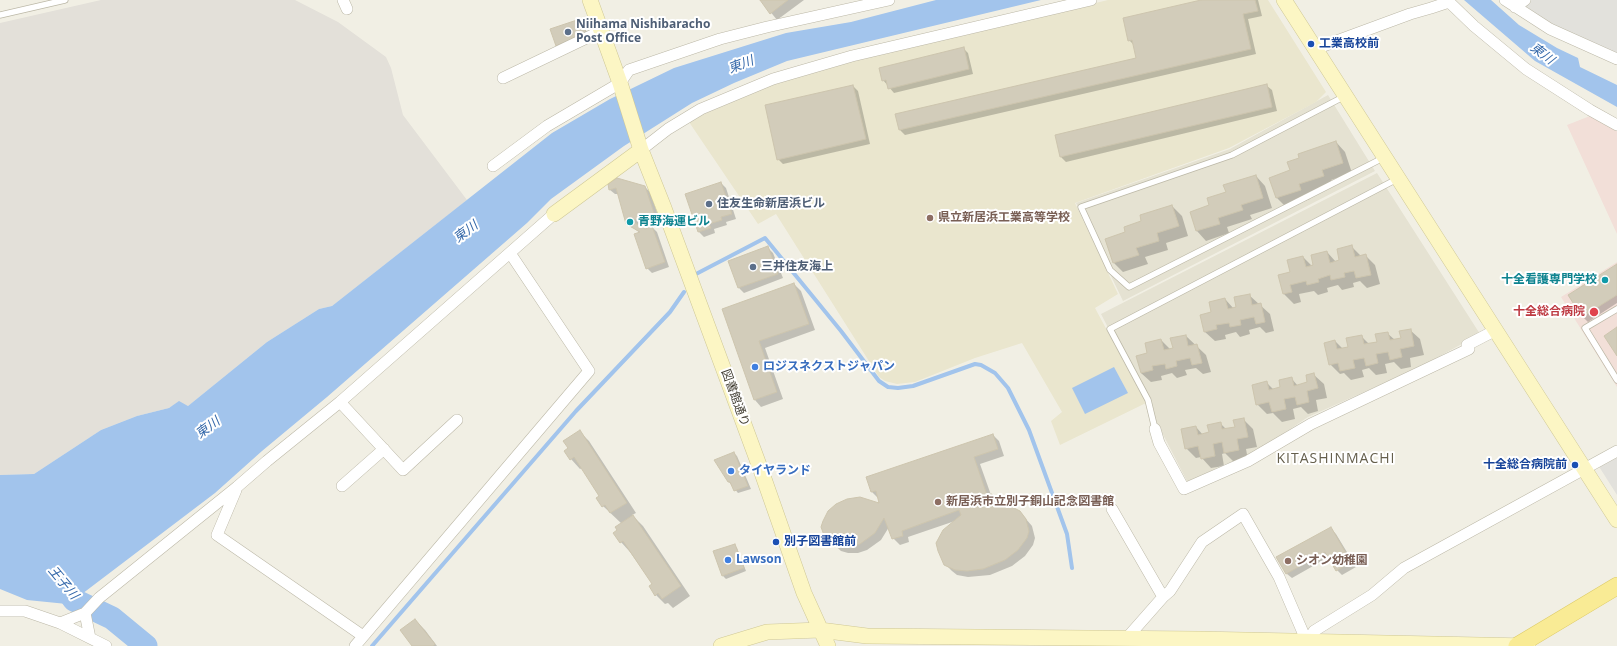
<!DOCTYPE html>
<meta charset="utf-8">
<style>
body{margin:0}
canvas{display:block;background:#f1efe4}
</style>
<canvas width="1617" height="646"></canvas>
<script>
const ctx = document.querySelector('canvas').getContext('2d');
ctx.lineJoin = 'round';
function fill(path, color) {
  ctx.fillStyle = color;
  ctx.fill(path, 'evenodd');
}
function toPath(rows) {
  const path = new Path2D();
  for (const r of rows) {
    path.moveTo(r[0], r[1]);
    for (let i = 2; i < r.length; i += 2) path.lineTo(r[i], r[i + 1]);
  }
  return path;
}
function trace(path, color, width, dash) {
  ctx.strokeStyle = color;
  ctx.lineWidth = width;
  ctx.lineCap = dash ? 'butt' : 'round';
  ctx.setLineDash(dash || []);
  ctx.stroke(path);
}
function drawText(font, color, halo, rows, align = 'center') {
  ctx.font = font + ' "Open Sans","Noto Sans JP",sans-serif';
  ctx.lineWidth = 4;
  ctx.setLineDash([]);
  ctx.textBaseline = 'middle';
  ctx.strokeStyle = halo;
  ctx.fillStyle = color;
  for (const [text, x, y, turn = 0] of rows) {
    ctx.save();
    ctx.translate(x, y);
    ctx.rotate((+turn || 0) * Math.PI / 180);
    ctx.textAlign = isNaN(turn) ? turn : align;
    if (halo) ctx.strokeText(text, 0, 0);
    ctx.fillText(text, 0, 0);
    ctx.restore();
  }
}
const residential = toPath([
 [1328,95,1375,171,1123,301,1076,203,1230,149],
 [1377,173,1480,334,1420,367,1308,417,1247,458,1222,465,1188,483,1101,314]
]);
const industrial = toPath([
 [101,0,295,0,338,22,386,57,391,68,403,115,467,200,332,306,319,309,267,342,188,406,179,402,169,408,137,416,101,430,34,474,0,475,0,23]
]);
const education = toPath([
 [1108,0,1268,0,1326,92,1316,102,1229,148,1075,203,1118,294,1095,308,1146,403,1060,445,1051,421,1062,412,1022,343,975,358,915,382,897,384,885,381,879,377,776,214,758,224,689,122,721,104,759,89,838,65]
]);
const medical = toPath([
 [1590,116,1617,130,1617,234,1567,125],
 [1617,262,1617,387,1561,297]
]);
const parking = toPath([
 [1530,0,1617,0,1617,54,1567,34,1521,6],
 [1617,455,1617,495,1598,465]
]);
const water = toPath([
 [936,0,1041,0,787,61,734,83,692,103,624,146,551,199,527,223,327,397,262,451,215,493,74,600,67,604,27,600,0,589,0,475,34,474,101,430,137,416,169,408,179,401,188,406,267,342,319,309,332,306,552,133,610,99,674,68,786,33,851,22],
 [1464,0,1491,0,1519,25,1557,48,1578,58,1580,67,1617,85,1617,107,1535,61],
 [1114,367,1128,393,1085,414,1072,388]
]);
const shadow = toPath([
 [761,0,804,0,777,20],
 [1205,0,1258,0,1262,16,1248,19,1256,54,905,135,900,130,1137,59,1134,45,1129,40],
 [580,20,583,23,588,36,560,49,557,45,551,30],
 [963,48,968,53,973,74,894,93,883,80],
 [853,86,858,91,870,144,783,164,778,159],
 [1267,86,1272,90,1277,111,1066,162,1061,157],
 [1336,142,1345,152,1352,173,1331,180,1333,186,1308,194,1310,199,1286,207,1277,198,1292,171],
 [1256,176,1265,186,1272,208,1250,215,1252,219,1227,227,1229,233,1206,241,1197,231,1191,212,1211,206,1227,193],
 [721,183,726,188,736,219,726,222,727,225,714,229,715,233,704,237,699,232,687,195],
 [609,184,645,187,650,192,659,218,637,225,645,230,652,227,657,232,669,267,652,273,647,268,640,233,627,223,618,194,615,194,610,190],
 [1172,206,1182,216,1188,236,1166,243,1168,250,1145,257,1148,264,1123,272,1114,263,1127,233,1143,222],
 [1352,247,1361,256,1365,255,1375,265,1380,284,1367,288,1360,281,1353,283,1354,287,1342,290,1338,285,1327,288,1328,292,1318,295,1314,291,1299,294,1301,302,1294,304,1284,294,1279,275,1291,273,1303,257,1312,266,1327,252,1336,262,1341,261],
 [768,248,773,253,783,278,744,293,739,288,730,262],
 [1617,265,1617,303,1588,322,1583,317,1569,296],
 [794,284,801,291,815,330,765,348,783,399,761,407,755,400,723,309],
 [1249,295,1270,314,1274,331,1266,333,1260,327,1249,330,1250,334,1240,337,1236,332,1225,335,1226,339,1215,341,1205,332,1212,313,1225,299,1234,309,1238,308],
 [1410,330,1420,339,1424,355,1410,358,1411,367,1401,369,1394,362,1385,364,1387,373,1376,375,1369,368,1362,370,1364,377,1351,380,1344,373,1340,374,1330,364,1335,341,1343,349,1349,347,1361,336,1369,344,1378,342,1387,333,1395,340,1402,339],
 [1186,336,1206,355,1211,372,1203,374,1196,368,1185,370,1187,375,1177,378,1172,373,1161,376,1162,380,1151,382,1141,373,1149,354,1161,340,1171,350,1174,349],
 [1314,375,1324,384,1327,398,1316,400,1318,411,1308,414,1301,407,1293,409,1295,419,1282,422,1273,413,1267,414,1257,404,1267,383,1274,390,1282,388,1291,378,1298,386,1309,383],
 [1243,419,1253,429,1257,447,1246,449,1248,460,1235,463,1225,453,1222,454,1224,466,1211,468,1201,457,1196,458,1186,448,1196,427,1203,435,1210,433,1221,424,1227,430,1236,428],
 [580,432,589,441,636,513,632,515,643,526,690,596,673,608,668,603,665,604,656,595,653,584,630,552,621,542,618,530,622,524,603,506,600,496,582,468,580,469,571,459,569,449],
 [993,435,999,441,1004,456,980,464,991,495,998,502,1020,512,1032,526,1035,538,1033,545,1025,556,1012,566,990,575,968,577,957,575,952,571,945,564,955,521,908,537,909,542,900,545,893,538,889,527,881,540,867,550,858,553,848,553,841,551,826,537,881,504,879,499,872,492],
 [734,453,737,456,751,489,738,493,729,482],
 [1331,529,1336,534,1356,567,1342,575,1337,570,1329,557,1292,578,1287,574,1278,558],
 [734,545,737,548,746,571,726,579,723,576],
 [415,620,425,630,437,646,413,646]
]);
const stream = toPath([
 [696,274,765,238,841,331,879,381,888,387,898,388,913,386,975,364,981,365,995,373,1008,388,1029,430,1067,534,1072,568],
 [372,646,576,411,670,312,684,292]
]);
const river = toPath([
 [55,574,74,600,112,618,146,646]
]);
const building = toPath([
 [760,0,788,0,770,14,760,0],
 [1201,0,1255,0,1258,11,1243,14,1251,49,899,130,895,114,1136,58,1132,40,1128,41,1123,18,1201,0],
 [580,19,586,32,556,46,550,29,580,19],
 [964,47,969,69,888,89,886,80,882,81,879,68,964,47],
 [1267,84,1272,107,1060,157,1055,135,1267,84],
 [853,85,866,139,777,160,765,105,853,85],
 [1336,141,1343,163,1322,170,1324,176,1299,184,1301,190,1276,198,1269,178,1290,170,1287,162,1299,158,1298,154,1336,141],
 [1256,175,1263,198,1241,205,1243,210,1218,218,1220,224,1196,231,1190,212,1209,205,1207,198,1226,192,1223,185,1256,175],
 [617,178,645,186,654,213,632,221,645,229,652,226,665,262,646,269,634,234,640,232,626,224,616,188,609,190,608,184,617,178],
 [721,182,732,214,721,217,722,220,709,224,711,228,698,232,685,194,721,182],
 [1172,205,1179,226,1157,233,1159,241,1136,248,1139,255,1113,263,1105,239,1125,232,1124,227,1141,221,1140,215,1172,205],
 [1352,245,1355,257,1366,254,1371,275,1356,278,1354,271,1344,273,1345,277,1331,280,1330,275,1318,279,1319,282,1307,285,1306,281,1290,285,1292,292,1283,294,1278,275,1290,272,1287,260,1303,256,1306,267,1313,265,1311,255,1327,251,1330,263,1339,260,1337,249,1352,245],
 [768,246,778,274,738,288,728,261,768,246],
 [1617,264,1617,295,1582,317,1568,295,1617,264],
 [794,283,809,324,759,341,777,392,754,400,722,309,794,283],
 [1250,294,1252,305,1261,303,1265,322,1256,324,1254,317,1240,320,1241,325,1230,327,1229,323,1216,325,1217,329,1204,332,1200,315,1211,312,1209,302,1225,298,1228,309,1236,307,1234,297,1250,294],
 [1617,327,1617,356,1604,336,1617,327],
 [1411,329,1414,346,1400,349,1402,357,1390,360,1388,352,1376,354,1378,363,1366,366,1364,358,1353,360,1355,368,1340,371,1338,363,1329,365,1324,343,1335,340,1337,349,1348,347,1346,338,1362,335,1364,344,1377,342,1375,334,1388,332,1390,340,1401,338,1399,331,1411,329],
 [1186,335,1188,346,1197,344,1202,363,1192,365,1190,358,1176,361,1177,366,1166,369,1165,364,1152,366,1153,370,1141,373,1136,356,1147,353,1145,343,1161,339,1164,350,1173,348,1170,338,1186,335],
 [1314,373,1318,388,1307,391,1309,402,1297,405,1295,397,1284,399,1286,409,1272,412,1269,402,1256,405,1252,385,1267,381,1269,390,1280,387,1279,380,1292,377,1294,386,1307,382,1306,375,1314,373],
 [1244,418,1248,437,1237,439,1239,450,1224,453,1222,442,1213,444,1215,456,1201,459,1198,446,1185,449,1181,429,1196,426,1198,435,1209,432,1207,425,1221,422,1222,429,1235,427,1233,420,1244,418],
 [580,430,627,503,610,513,605,505,602,507,596,498,599,496,574,457,570,460,564,451,568,448,563,441,580,430],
 [993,434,998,449,974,457,987,495,992,494,993,500,1006,504,1020,511,1026,519,1029,531,1027,538,1018,550,1005,560,983,569,967,571,955,570,944,565,938,551,936,543,943,530,961,515,959,510,902,531,903,536,892,539,884,518,875,533,860,544,851,547,841,547,830,543,825,538,821,527,823,521,828,511,836,504,847,499,860,497,879,503,876,491,871,492,866,477,993,434],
 [734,452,748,486,734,491,730,482,728,482,714,460,734,452],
 [633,515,681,586,662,599,658,593,655,596,649,586,652,584,623,541,620,543,613,533,617,530,615,527,633,515],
 [1331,527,1351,562,1336,571,1325,552,1286,574,1276,557,1331,527],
 [735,544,744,568,722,576,713,551,735,544],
 [415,619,435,644,433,646,412,646,400,630,415,619]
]);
const lane = toPath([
 [0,15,65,0],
 [1345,96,1232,155,1081,207,1110,270,1129,287,1383,158],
 [1617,309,1585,328,1617,380],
 [1155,429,1148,400,1110,329,1397,179]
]);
const street = toPath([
 [343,0,347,9],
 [1447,0,1474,26,1526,69,1590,110,1617,125],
 [1505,0,1550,29,1617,59],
 [1515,7,1525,0],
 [1315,49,1410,14,1431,8,1449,2],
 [503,78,601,31],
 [641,150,668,129,701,109,773,79,852,56,1091,0],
 [493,166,547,126,620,83,629,70,720,39,767,27,889,0],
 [340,402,403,470,457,420],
 [1155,429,1159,443,1184,489,1248,461,1311,424,1469,349,1467,345,1496,330],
 [342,486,384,449],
 [236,490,217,535,363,636],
 [1112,509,1163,597,1126,639],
 [1163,597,1170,591,1202,542,1243,514,1279,577,1307,642],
 [0,611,25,611,60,623,85,613,99,598,237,487,267,461,340,402,554,214],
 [85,613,90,638],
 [60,623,106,646],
 [1307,642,1314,631,1372,595,1404,568,1617,451],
 [355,646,589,371,510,253]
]);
const secondary = toPath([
 [590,0,620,83,641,150,664,208,762,473,804,593,828,646],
 [1284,0,1617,520],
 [554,214,641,150],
 [721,646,767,632,820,630,867,636,1198,639,1528,646]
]);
const primary = toPath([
 [1517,646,1617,586]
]);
const markers = [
 [568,32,4,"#5c6f8a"],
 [1311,44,4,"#1a4fb4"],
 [709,204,4,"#5c6f8a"],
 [930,218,4,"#8d6e63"],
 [630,222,4,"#0f9aa8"],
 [753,267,4,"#5c6f8a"],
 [1605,280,4,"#0f9aa8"],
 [1594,312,5,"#e0444e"],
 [755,367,4,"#3f7fe0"],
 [1575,465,4,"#1a4fb4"],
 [731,471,4,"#3f7fe0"],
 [938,502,4,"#8d6e63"],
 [776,542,4,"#1a4fb4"],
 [728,560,4,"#3f7fe0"],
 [1288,561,4,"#8d6e63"]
];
const serviceNames = [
 ["Niihama Nishibaracho",576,25],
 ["Post Office",576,39],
 ["住友生命新居浜ビル",717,204],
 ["三井住友海上",761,267]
];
const transitNames = [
 ["工業高校前",1319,44],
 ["十全総合病院前",1567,465,"right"],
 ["別子図書館前",784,542]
];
const educationNames = [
 ["県立新居浜工業高等学校",938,218],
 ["新居浜市立別子銅山記念図書館",946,502],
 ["シオン幼稚園",1296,561]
];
const cultureNames = [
 ["青野海運ビル",638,222],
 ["十全看護専門学校",1597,280,"right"]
];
const healthNames = [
 ["十全総合病院",1585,312]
];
const shopNames = [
 ["ロジスネクストジャパン",763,367],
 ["タイヤランド",739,471],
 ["Lawson",736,560]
];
const streetNames = [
 ["図書館通り",735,398,70]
];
const waterNames = [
 ["東川",1542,54,37],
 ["東川",741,65,-21],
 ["東川",466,232,-37],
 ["東川",208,428,-37],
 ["王子川",63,583,50]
];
const quarterNames = [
 ["KITASHINMACHI",1336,459]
];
fill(residential, '#e5e2d2');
fill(industrial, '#e3e0d9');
fill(education, '#eae6ce');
fill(medical, '#f2dfd8');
fill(parking, '#e2e1dc');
fill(water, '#a2c4ec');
fill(shadow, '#0003');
trace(stream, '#a2c4ec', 4);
trace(river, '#a2c4ec', 23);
fill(building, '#d2ccba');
trace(building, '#cdc5ae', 1);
trace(lane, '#bcb8a7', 7);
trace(street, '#bcb8a7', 12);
trace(secondary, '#cfc896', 16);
trace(primary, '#ddca66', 18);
trace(lane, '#fff', 5.5);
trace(street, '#fff', 11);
trace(secondary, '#fcf6c4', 15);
trace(primary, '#f9eb95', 17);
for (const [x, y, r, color] of markers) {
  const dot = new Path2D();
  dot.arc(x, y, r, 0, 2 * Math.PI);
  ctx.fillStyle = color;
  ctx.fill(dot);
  trace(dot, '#fff', 1.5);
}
drawText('bold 12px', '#4e5e75', '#fff', serviceNames, 'left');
drawText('bold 12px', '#164399', '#fff', transitNames, 'left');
drawText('bold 12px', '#785e54', '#fff', educationNames, 'left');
drawText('bold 12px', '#0d838f', '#fff', cultureNames, 'left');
drawText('bold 12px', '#be3a42', '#fff', healthNames, 'right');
drawText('bold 12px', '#366cbe', '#fff', shopNames, 'left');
drawText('12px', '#433f34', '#fff', streetNames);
drawText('italic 13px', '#3367a9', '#fff', waterNames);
ctx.letterSpacing = '1px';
drawText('14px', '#655f4c', '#fff', quarterNames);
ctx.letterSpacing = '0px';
</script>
